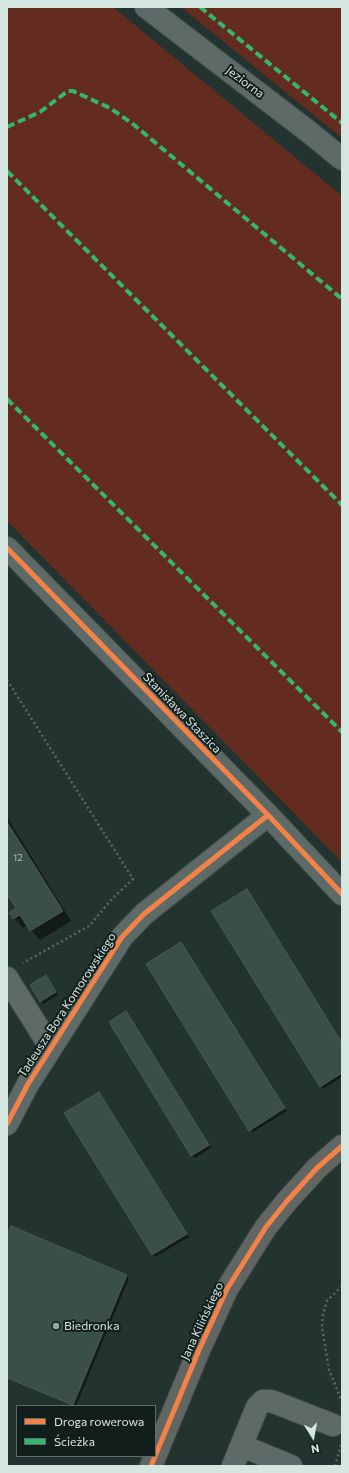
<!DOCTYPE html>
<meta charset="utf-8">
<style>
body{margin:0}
#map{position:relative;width:349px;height:1473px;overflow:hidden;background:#233330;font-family:Commissioner,sans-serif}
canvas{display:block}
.frame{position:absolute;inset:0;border:8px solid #d5e6e1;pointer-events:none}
.legend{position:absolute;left:16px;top:1405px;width:140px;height:52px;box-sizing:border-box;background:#111e1b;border:1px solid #5f6e6a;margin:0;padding:5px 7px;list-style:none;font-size:12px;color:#d5e6e1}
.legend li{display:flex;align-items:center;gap:8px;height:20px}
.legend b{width:20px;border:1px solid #5f6e6a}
.north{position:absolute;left:293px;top:1417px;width:40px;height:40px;-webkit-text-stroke:3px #111e1b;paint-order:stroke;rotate:169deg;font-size:11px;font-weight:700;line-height:16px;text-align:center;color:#d5e6e1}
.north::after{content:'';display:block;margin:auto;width:14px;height:18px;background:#d5e6e1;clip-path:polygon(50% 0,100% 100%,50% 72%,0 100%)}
</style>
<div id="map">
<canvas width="349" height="1473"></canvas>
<div class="frame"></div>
<ul class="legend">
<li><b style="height:5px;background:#f48246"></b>Droga rowerowa</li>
<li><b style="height:5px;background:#33b770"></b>Ścieżka</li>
</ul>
<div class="north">N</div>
</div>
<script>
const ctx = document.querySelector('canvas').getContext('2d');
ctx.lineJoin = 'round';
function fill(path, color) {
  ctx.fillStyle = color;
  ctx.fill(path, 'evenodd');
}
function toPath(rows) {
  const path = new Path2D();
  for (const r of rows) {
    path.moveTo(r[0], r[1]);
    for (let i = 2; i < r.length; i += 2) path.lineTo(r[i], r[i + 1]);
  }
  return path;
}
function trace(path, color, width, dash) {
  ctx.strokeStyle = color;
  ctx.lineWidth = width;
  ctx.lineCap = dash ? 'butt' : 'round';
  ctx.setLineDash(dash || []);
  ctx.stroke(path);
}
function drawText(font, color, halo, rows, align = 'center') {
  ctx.font = font + ' Commissioner,sans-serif';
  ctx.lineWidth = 4;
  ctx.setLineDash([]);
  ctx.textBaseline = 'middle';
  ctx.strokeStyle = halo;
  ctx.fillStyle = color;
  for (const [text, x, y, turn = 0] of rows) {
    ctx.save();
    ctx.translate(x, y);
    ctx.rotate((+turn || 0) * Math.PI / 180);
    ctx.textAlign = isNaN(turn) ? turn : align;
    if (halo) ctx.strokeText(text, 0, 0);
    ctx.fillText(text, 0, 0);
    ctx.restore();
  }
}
const green = toPath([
 [7,7,113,7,342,196,342,862,7,521],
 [181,7,342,7,342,138]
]);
const shadow = toPath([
 [7,817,71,921,40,940,27,925,23,928,14,918,17,908,7,892],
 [249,893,342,1043,342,1077,323,1089,321,1086],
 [181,943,287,1111,253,1132,250,1130],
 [46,976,58,995,43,1004,40,1001],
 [126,1012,211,1148,195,1158,192,1155],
 [99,1093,189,1237,155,1257,152,1255],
 [7,1237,126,1276,129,1278,76,1406,7,1378]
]);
const building = toPath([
 [7,822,63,911,30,931,20,915,13,919,9,913,16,908,7,894,7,822],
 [247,889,342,1043,342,1073,320,1087,211,911,247,889],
 [181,942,285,1108,249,1131,146,964,181,942],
 [46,975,56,992,40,1002,30,985,46,975],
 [126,1011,209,1145,191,1156,109,1022,126,1011],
 [99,1092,187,1234,152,1255,64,1113,99,1092],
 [11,1226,127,1275,73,1405,7,1378,7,1235,11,1226]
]);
const path = toPath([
 [7,680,133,879,111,900,89,926,23,963],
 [342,1286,327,1301,323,1314,322,1327,329,1370,342,1401],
 [335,1466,341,1445]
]);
const minor = toPath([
 [146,7,309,132,342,159],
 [7,548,268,815,342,894],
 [7,978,51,1048],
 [7,1124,28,1084,122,937,144,914,268,815],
 [242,1446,291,1466],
 [233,1466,257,1407,263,1401,271,1401,333,1425]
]);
const major = toPath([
 [151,1466,199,1350,227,1289,266,1227,287,1201,317,1168,342,1146]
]);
const quiet = toPath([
 [200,7,342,123],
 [7,127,40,112,68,91,73,91,110,108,133,124,342,299],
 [7,171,342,505],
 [7,399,342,732]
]);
const cycleway = toPath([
 [7,548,268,815,342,894],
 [7,1124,28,1084,122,937,144,914,268,815],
 [151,1466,199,1350,227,1289,266,1227,287,1201,317,1168,342,1146]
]);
const markers = [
 [56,1326,4,"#97a7a3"]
];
const numberNames = [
 ["12",18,858]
];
const streetNames = [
 ["Jeziorna",245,82,37],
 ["Stanisława Staszica",182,713,46],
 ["Tadeusza Bora Komorowskiego",67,1005,-57],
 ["Jana Kilińskiego",202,1321,-65]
];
const poiNames = [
 ["Biedronka",64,1326]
];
fill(green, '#642c20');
fill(shadow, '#0007');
fill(building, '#3a4e4a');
trace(building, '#4c5a56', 1);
trace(minor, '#414f4b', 24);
trace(major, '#414f4b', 24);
trace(path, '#5e6966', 2.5, [2, 3]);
trace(minor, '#5e6a67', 22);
trace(major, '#626663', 22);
trace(quiet, '#33b770', 4, [8, 4]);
trace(cycleway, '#f48246', 5);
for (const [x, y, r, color] of markers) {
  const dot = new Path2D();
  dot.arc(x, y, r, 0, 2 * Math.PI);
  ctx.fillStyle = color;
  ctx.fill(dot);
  trace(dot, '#111e1b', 1.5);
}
drawText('10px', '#aec0bb', null, numberNames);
drawText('12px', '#d5e6e1', '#111e1b', streetNames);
drawText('12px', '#d5e6e1', '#111e1b', poiNames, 'left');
</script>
